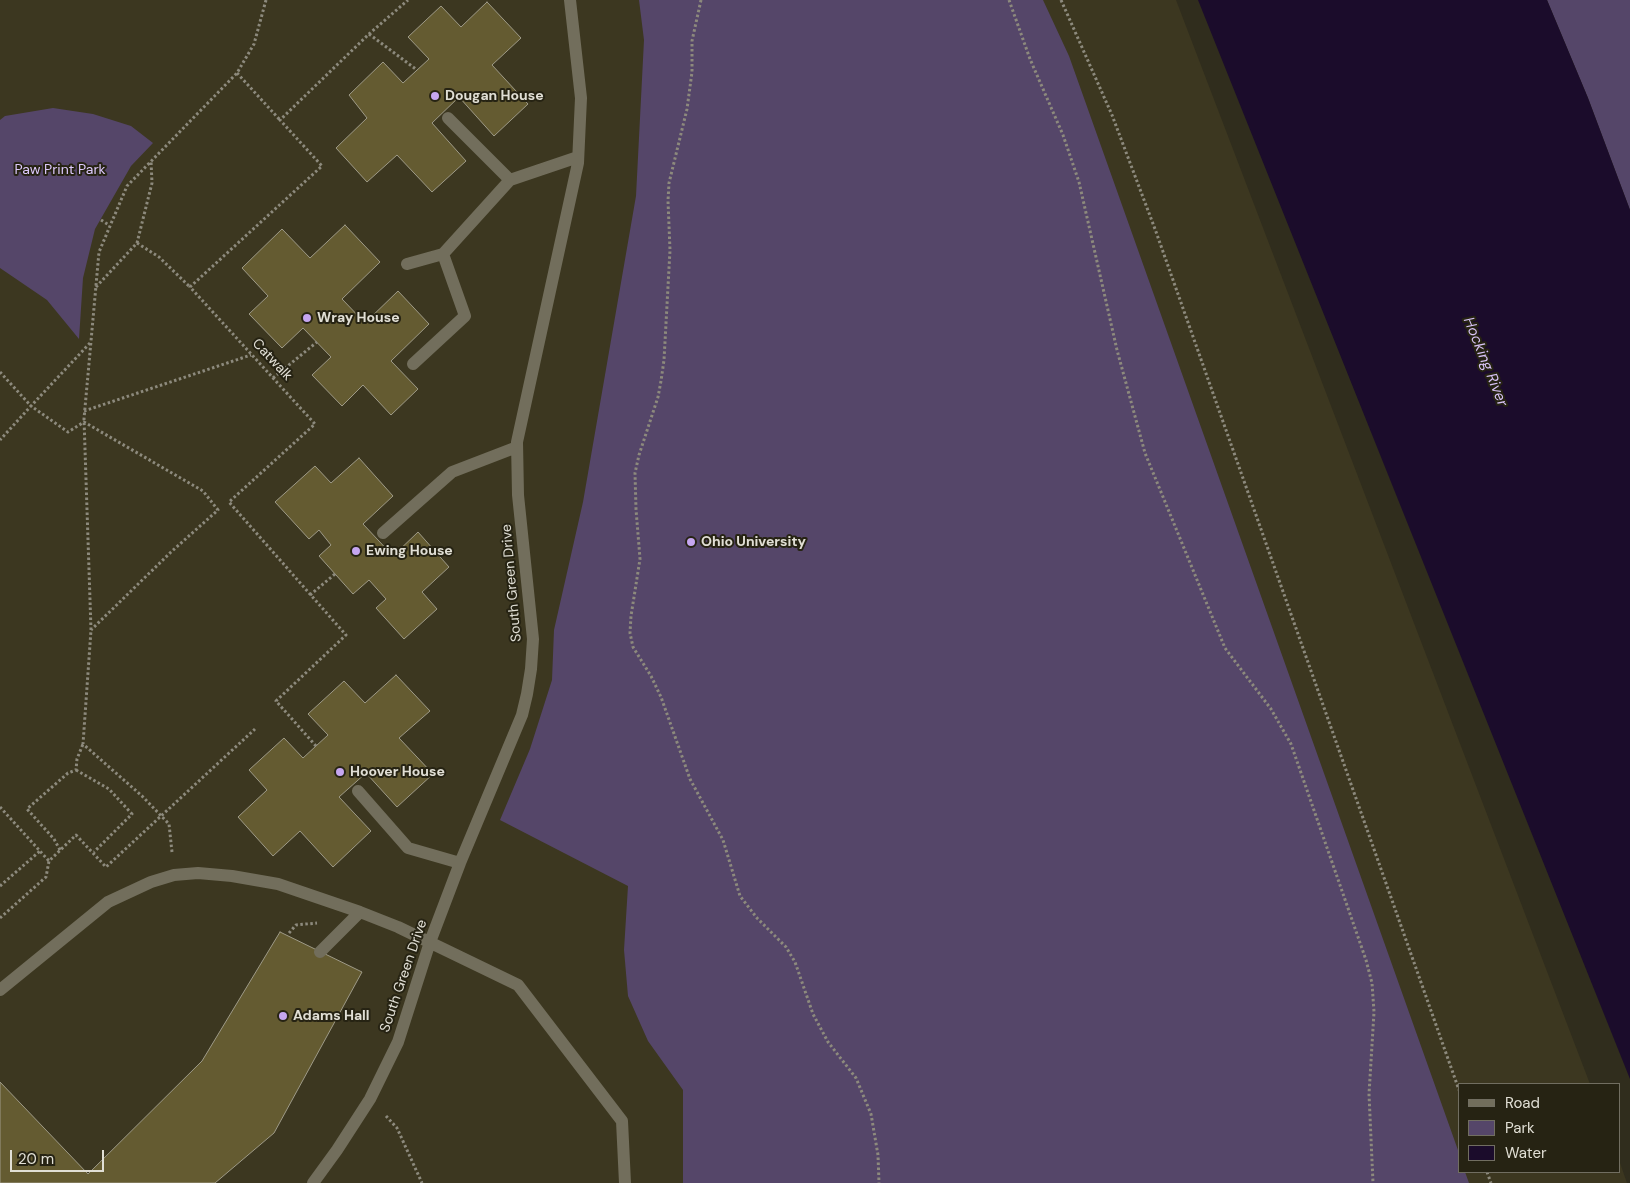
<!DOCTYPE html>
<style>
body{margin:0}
#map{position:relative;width:1630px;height:1183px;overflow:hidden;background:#302d1d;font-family:"DM Sans",sans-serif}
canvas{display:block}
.legend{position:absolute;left:1458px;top:1083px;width:162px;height:90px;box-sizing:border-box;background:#262313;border:1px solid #716e61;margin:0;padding:6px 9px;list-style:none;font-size:15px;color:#e1dfd5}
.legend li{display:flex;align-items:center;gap:10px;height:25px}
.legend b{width:25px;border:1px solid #716e61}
.scale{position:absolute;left:10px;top:1150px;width:94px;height:22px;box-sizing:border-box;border:2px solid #e1dfd5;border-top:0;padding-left:6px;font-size:15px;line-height:18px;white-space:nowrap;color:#e1dfd5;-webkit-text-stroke:4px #262313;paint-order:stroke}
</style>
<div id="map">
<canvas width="1630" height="1183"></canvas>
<ul class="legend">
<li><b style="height:6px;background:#726e5c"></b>Road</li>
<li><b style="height:14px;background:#554669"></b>Park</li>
<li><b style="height:14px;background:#1b0c2b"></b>Water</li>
</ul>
<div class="scale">20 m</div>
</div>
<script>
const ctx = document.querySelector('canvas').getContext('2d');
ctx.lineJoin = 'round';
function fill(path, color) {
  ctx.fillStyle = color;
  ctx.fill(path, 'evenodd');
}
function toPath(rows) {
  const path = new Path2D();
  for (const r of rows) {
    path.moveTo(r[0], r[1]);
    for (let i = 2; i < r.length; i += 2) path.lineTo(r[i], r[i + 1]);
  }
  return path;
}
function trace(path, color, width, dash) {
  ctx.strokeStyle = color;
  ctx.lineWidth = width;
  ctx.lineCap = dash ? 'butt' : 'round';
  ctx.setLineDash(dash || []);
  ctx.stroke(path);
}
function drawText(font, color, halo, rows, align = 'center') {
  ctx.font = font + ' "DM Sans",sans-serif';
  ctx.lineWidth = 4;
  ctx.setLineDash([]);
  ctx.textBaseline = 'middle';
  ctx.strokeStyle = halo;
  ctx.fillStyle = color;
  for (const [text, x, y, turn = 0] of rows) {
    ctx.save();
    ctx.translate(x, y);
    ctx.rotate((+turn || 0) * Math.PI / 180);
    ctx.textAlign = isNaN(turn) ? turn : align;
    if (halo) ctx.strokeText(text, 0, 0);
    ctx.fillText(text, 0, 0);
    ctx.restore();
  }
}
const built = toPath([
 [0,0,1176,0,1590,1084,1459,1084,1459,1172,1619,1172,1619,1160,1627,1183,0,1183]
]);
const green = toPath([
 [639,0,1043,0,1069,56,1459,1153,1459,1172,1465,1172,1469,1183,683,1183,683,1090,648,1041,628,996,624,950,628,886,500,820,530,749,552,680,554,630,583,502,636,196,644,40],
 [1547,0,1630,0,1630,210,1588,98],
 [53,108,93,114,131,126,153,143,131,166,95,229,83,278,79,339,47,300,0,268,0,120,5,116]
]);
const water = toPath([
 [1198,0,1547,0,1588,98,1630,210,1630,1079]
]);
const building = toPath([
 [487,2,521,38,492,65,528,104,494,136,459,97,432,123,466,161,432,192,397,155,367,182,336,148,367,118,349,95,383,62,403,83,429,59,408,37,441,6,461,27,487,2],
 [345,225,380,262,342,299,365,323,398,291,429,324,391,361,418,389,391,415,363,385,342,406,312,375,331,357,303,328,282,348,249,314,268,296,242,268,282,229,310,258,345,225],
 [359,458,393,496,363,524,393,556,418,532,449,567,422,592,437,609,404,639,376,608,386,599,369,580,353,594,319,556,331,545,319,530,309,539,275,502,315,466,331,483,359,458],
 [396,675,430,711,399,738,433,774,397,807,366,773,339,797,371,831,333,867,300,831,273,856,238,817,267,790,249,770,284,738,303,758,316,746,328,735,308,714,344,681,365,703,396,675],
 [280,932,362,972,274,1133,215,1183,0,1183,0,1082,88,1174,202,1061,280,932]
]);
const path = toPath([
 [701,0,692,41,692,72,687,109,669,183,668,201,670,250,664,360,661,381,658,397,639,455,635,473,636,509,640,559,631,616,630,633,633,647,651,676,661,697,690,779,723,840,740,896,757,918,786,947,795,962,813,1014,828,1042,856,1078,871,1114,878,1155,879,1183],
 [1009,0,1030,59,1063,135,1079,182,1117,350,1145,453,1225,648,1271,709,1291,744,1366,960,1372,983,1374,1012,1369,1094,1373,1183],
 [1061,0,1112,115,1155,229,1459,1090],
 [369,34,417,70],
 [237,73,280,120],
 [101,220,109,225],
 [137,243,159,257,190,287],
 [96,287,137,243,152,183,151,161],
 [90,343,31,406,68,432,84,422,203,491,218,510,171,552,91,630],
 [0,372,31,406,0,440],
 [273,378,317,342],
 [84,411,251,355],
 [310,595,335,574],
 [316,746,276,701,346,635,229,502,315,424,190,287,322,166,280,120,369,34,408,0],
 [76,770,109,789,132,814,94,852],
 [0,807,49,861],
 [60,850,54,839,27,809,68,773,76,770,77,759,83,744],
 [172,852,169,824,142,796,83,744,91,630,84,419,99,252,127,186,237,73,254,44,266,0],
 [0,886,40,851],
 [0,918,46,877,49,861,76,835,106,867,255,729],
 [289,933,296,925,317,923],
 [386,1116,397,1128,422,1183],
 [1487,1172,1491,1183]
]);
const minor = toPath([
 [448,118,510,180],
 [407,264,443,254],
 [413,364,465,316,443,254,510,180,578,157],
 [383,533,452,472,517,447],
 [358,791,408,848,460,863],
 [320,952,360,912],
 [0,990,108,902,151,882,174,875,198,873,232,876,278,884,360,912,398,927,518,985,622,1121,625,1183],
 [313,1183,337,1150,370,1099,398,1042,430,942,460,863,522,715,527,694,531,669,533,639,518,495,517,442,578,163,581,98,570,0]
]);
const markers = [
 [435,96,5,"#c6a6f0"],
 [307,318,5,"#c6a6f0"],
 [691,542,5,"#c6a6f0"],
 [356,551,5,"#c6a6f0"],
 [340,772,5,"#c6a6f0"],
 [283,1016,5,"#c6a6f0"]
];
const poiNames = [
 ["Dougan House",445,96],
 ["Wray House",317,318],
 ["Ohio University",701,542],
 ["Ewing House",366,551],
 ["Hoover House",350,772],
 ["Adams Hall",293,1016]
];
const parkNames = [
 ["Paw Print Park",60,170]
];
const streetNames = [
 ["Catwalk",272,360,47],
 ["South Green Drive",512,583,-95],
 ["South Green Drive",404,976,-71]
];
const waterNames = [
 ["Hocking River",1485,362,68]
];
fill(built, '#3c3720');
fill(green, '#554669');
fill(water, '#1b0c2b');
fill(building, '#645b31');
trace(building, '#9e9a87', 1);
trace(path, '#8d8a7d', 3, [2.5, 2.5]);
trace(minor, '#726e5c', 12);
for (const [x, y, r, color] of markers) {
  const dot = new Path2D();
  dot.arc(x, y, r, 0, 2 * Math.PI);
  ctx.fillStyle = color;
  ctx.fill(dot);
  trace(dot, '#262313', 2);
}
drawText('bold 14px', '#e1dfd5', '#262313', poiNames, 'left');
drawText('14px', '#ddc9fc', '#262313', parkNames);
drawText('14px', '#e1dfd5', '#262313', streetNames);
drawText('italic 15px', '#d7c2f5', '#262313', waterNames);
</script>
